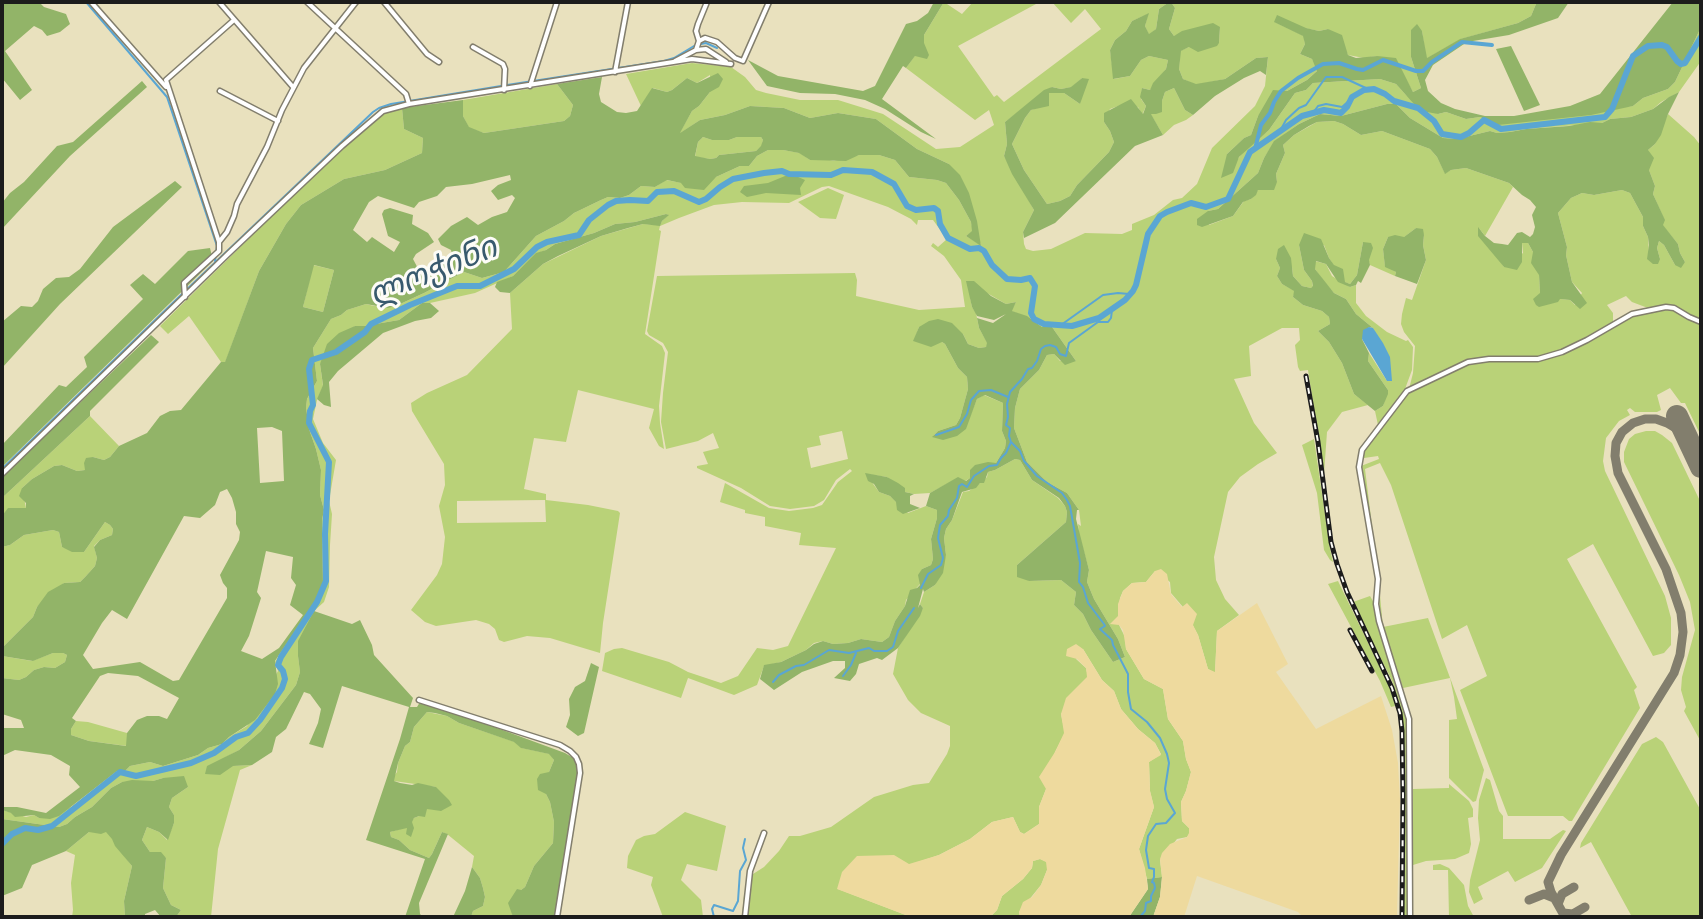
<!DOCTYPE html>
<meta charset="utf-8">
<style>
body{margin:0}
#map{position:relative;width:1703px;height:919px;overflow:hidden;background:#e9e1be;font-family:Mynerve,sans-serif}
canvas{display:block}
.frame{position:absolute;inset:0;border:4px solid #1c1c1c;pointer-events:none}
</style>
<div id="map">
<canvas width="1703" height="919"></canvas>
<div class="frame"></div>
</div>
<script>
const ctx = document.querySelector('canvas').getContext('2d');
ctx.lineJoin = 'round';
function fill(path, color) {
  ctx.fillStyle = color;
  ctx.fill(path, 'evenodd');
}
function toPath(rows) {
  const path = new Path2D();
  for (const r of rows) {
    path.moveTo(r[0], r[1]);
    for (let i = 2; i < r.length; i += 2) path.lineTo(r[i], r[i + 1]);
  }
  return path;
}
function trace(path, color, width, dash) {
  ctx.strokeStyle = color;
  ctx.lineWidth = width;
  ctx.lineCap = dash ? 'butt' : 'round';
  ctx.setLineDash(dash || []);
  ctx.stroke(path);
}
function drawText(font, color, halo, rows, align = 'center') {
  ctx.font = font + ' Mynerve,"Noto Sans Georgian",sans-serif';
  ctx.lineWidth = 6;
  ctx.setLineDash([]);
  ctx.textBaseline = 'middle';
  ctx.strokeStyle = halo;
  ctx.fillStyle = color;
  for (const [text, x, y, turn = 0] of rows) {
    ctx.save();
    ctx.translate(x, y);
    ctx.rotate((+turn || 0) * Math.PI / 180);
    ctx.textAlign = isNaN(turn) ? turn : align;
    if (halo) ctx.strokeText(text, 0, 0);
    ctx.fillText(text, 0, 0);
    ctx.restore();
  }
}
const green = toPath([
 [944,2,962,14,973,2,1034,2,1036,4,958,46,994,97,997,95,1004,102,1101,29,1085,9,1071,23,1052,2,1169,2,1159,9,1156,29,1149,35,1145,26,1148,14,1132,21,1126,31,1115,40,1110,50,1114,79,1130,76,1141,60,1149,56,1168,60,1166,69,1150,90,1142,88,1141,99,1146,106,1142,115,1138,107,1121,105,1110,109,1104,122,1110,131,1114,142,1109,152,1077,185,1070,196,1060,201,1047,204,1024,170,1012,144,1025,118,1031,110,1040,107,1049,93,1064,93,1080,104,1082,78,1072,87,1061,89,1052,87,1005,122,1007,144,1004,156,1034,210,1023,232,1024,244,1026,249,1033,251,1051,249,1085,233,1122,234,1132,230,1132,224,1154,215,1173,200,1182,198,1197,184,1212,148,1255,106,1265,86,1268,57,1256,58,1225,79,1196,85,1183,79,1179,69,1180,51,1189,47,1219,43,1220,27,1174,36,1169,29,1175,8,1171,2,1535,2,1536,4,1531,16,1518,23,1461,39,1426,59,1422,31,1412,46,1411,57,1421,88,1413,92,1405,78,1377,56,1364,58,1348,55,1344,46,1328,29,1319,31,1275,22,1304,36,1305,44,1300,54,1312,59,1318,70,1307,80,1287,91,1258,116,1251,135,1244,138,1227,154,1237,160,1245,150,1269,130,1295,93,1306,90,1313,83,1380,79,1396,84,1406,95,1438,114,1446,112,1466,119,1480,117,1493,122,1633,106,1643,98,1668,89,1675,82,1701,27,1701,61,1679,92,1661,102,1653,109,1631,117,1610,119,1602,123,1526,129,1510,132,1497,133,1490,131,1457,139,1443,138,1410,118,1396,104,1387,104,1341,116,1320,114,1299,124,1275,141,1264,158,1258,173,1218,209,1208,211,1209,225,1233,216,1244,201,1251,199,1258,190,1277,182,1276,174,1285,153,1283,145,1294,135,1317,122,1334,121,1343,124,1361,135,1382,131,1430,149,1437,157,1445,173,1451,170,1466,168,1509,183,1513,187,1485,236,1479,228,1504,267,1523,253,1522,243,1528,243,1533,252,1539,274,1540,293,1560,299,1570,300,1575,305,1582,293,1572,282,1566,255,1567,247,1558,213,1571,198,1582,193,1594,195,1622,190,1630,193,1643,217,1643,226,1648,237,1649,253,1660,259,1657,248,1659,241,1664,245,1675,265,1685,262,1680,253,1678,244,1662,225,1664,219,1653,194,1655,186,1649,170,1648,150,1655,144,1668,114,1694,137,1701,146,1701,321,1671,305,1654,309,1648,308,1632,302,1626,296,1607,305,1613,313,1613,323,1593,336,1562,350,1533,359,1465,361,1409,389,1413,373,1415,346,1404,332,1401,324,1402,314,1406,298,1412,300,1426,260,1423,245,1424,235,1416,228,1403,238,1388,237,1383,249,1385,266,1396,272,1395,276,1370,265,1363,242,1357,275,1350,284,1344,282,1329,258,1324,245,1299,245,1304,270,1312,281,1313,287,1311,288,1302,286,1293,276,1292,267,1276,259,1280,268,1277,276,1282,284,1295,291,1293,297,1303,305,1322,311,1329,317,1330,324,1318,331,1329,342,1342,363,1354,394,1368,405,1342,412,1327,432,1324,474,1308,370,1300,371,1298,367,1295,345,1300,340,1299,328,1282,328,1249,346,1251,376,1234,379,1254,423,1277,453,1258,464,1240,477,1228,492,1214,557,1216,580,1225,599,1239,615,1217,631,1215,673,1208,669,1198,635,1183,607,1171,593,1170,582,1155,571,1146,582,1132,583,1123,591,1120,598,1118,616,1119,625,1125,637,1126,649,1144,679,1163,689,1168,719,1183,741,1186,759,1191,772,1186,791,1181,802,1182,821,1189,828,1190,833,1187,837,1177,839,1160,860,1162,877,1147,879,1139,849,1154,807,1150,791,1149,762,1161,754,1155,743,1138,729,1121,709,1114,691,1102,680,1083,649,1076,659,1086,668,1088,677,1061,714,1065,733,1055,752,1046,789,1039,807,1039,824,1024,834,1020,832,1013,817,992,822,970,839,939,855,838,889,911,917,742,917,744,895,753,874,764,867,779,851,789,836,800,836,831,827,874,797,913,785,929,783,947,754,950,746,950,726,921,713,908,700,893,674,898,648,923,608,920,604,924,592,935,585,946,555,944,538,946,529,952,520,963,492,969,491,980,483,987,477,988,472,995,470,1015,459,1020,460,1032,480,1058,498,1065,506,1067,512,1066,522,1017,565,1029,581,1061,580,1076,592,1074,605,1083,614,1091,630,1113,662,1125,657,1118,639,1094,599,1087,582,1089,570,1079,534,1078,524,1081,526,1079,510,1067,493,1047,482,1027,462,1014,428,1015,408,1020,389,1039,370,1047,355,1054,354,1060,361,1076,361,1052,327,1042,327,1032,319,1011,311,1016,302,1006,304,987,293,970,297,972,307,976,313,979,328,988,344,986,347,979,348,968,344,963,334,919,327,914,341,942,342,945,344,958,368,967,377,968,389,960,418,956,425,938,431,933,436,968,421,977,399,984,395,1003,403,1002,431,1006,441,1005,448,996,463,965,481,958,478,930,493,914,494,905,492,887,477,866,474,879,492,890,496,908,513,926,506,937,510,937,518,931,539,933,559,931,565,922,569,920,584,906,600,905,606,895,621,889,637,882,642,861,639,848,643,833,644,823,641,814,643,806,650,781,662,764,666,757,685,734,695,688,678,681,698,602,671,605,653,614,649,622,648,669,662,688,672,721,683,738,676,757,648,773,650,788,646,836,548,799,545,801,533,765,526,765,517,745,513,745,510,720,502,725,483,769,508,789,511,813,508,822,505,838,482,852,471,850,469,836,480,824,500,814,506,790,509,770,506,741,488,697,468,697,466,708,464,703,452,719,448,713,433,698,441,666,449,661,422,663,393,668,352,663,343,649,335,647,331,657,276,855,273,857,280,856,296,919,310,965,307,961,280,944,256,931,246,933,243,938,247,947,239,933,220,918,220,917,225,911,219,888,207,829,186,822,187,789,203,742,202,714,205,679,218,660,226,659,230,661,231,645,334,662,346,665,353,659,406,660,423,664,449,659,446,649,428,654,409,578,390,566,442,534,438,524,489,546,494,546,500,588,505,618,511,620,513,603,623,600,653,550,638,527,636,504,642,499,640,495,629,489,624,476,620,436,626,425,622,411,610,437,575,442,564,445,537,439,506,445,485,444,464,412,411,411,403,427,393,467,375,512,329,510,293,543,264,601,236,643,224,660,225,662,221,668,215,666,214,635,222,615,224,594,233,555,244,546,250,536,254,513,276,475,293,430,303,422,303,399,320,364,326,355,326,320,364,323,386,317,400,313,419,323,443,336,460,329,501,332,514,330,545,329,587,324,602,314,611,298,656,300,672,296,685,261,731,239,750,226,757,233,766,252,765,240,770,218,849,211,917,176,917,181,910,171,905,163,888,166,858,150,852,142,840,147,827,159,832,167,840,174,823,174,815,169,807,172,798,188,787,163,778,153,781,122,782,111,788,92,807,75,817,67,824,59,827,2,819,2,810,26,817,34,815,39,818,71,807,117,771,125,771,130,766,150,762,163,766,198,755,208,748,222,744,229,737,247,726,278,671,275,662,323,583,322,520,324,510,320,495,321,470,316,449,309,429,306,407,307,399,317,381,313,348,331,319,341,315,347,310,366,304,374,306,398,305,424,293,464,272,482,278,504,272,536,236,564,221,574,213,601,200,608,197,620,198,629,195,641,186,655,187,666,180,682,183,716,177,740,166,749,166,757,156,768,150,783,150,800,153,810,160,825,159,834,161,859,155,879,155,895,160,909,177,937,180,946,183,959,200,971,222,973,231,966,236,981,245,949,164,917,149,876,119,838,113,810,118,784,108,750,106,725,115,700,120,679,134,692,111,699,106,710,92,710,75,697,83,687,78,672,90,667,92,653,88,641,106,626,74,692,63,731,67,745,77,756,90,766,93,800,100,838,100,883,114,936,149,960,147,994,125,989,110,975,120,906,68,924,43,924,35],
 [842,431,848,459,811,468,807,448,821,445,819,436],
 [545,500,546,522,457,523,457,501],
 [557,84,573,105,570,116,564,121,484,133,469,128,463,116,463,100],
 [1174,88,1185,110,1193,115,1186,120,1174,125,1163,135,1150,113,1162,101,1165,92],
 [402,108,404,129,423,138,422,153,385,170,344,179,301,205,286,224,259,271,225,363,221,362,189,316,168,334,160,326,281,207,376,118,383,114],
 [703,137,712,140,729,140,737,137,761,137,763,140,762,146,756,151,719,155,716,158,710,159,695,157,698,142],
 [828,188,844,195,836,219,820,218,798,202],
 [1315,261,1326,264,1332,276,1350,287,1356,285,1356,303,1366,316,1387,332,1406,341,1408,340,1413,347,1412,370,1405,389,1378,425,1375,411,1383,406,1388,390,1368,361,1369,353,1387,381,1373,328,1356,314,1346,299,1334,293,1324,282,1315,269],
 [313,265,334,270,323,312,303,307],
 [1670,308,1701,324,1701,436,1685,403,1681,403,1670,388,1657,395,1661,410,1657,412,1635,412,1630,408,1627,410,1630,415,1619,421,1606,438,1603,461,1605,471,1665,596,1671,618,1671,645,1664,653,1653,656,1593,544,1567,559,1637,687,1634,690,1640,708,1572,821,1569,821,1563,816,1508,816,1460,690,1487,676,1467,625,1442,639,1391,485,1380,463,1365,469,1376,558,1361,466,1379,459,1378,456,1364,458,1362,453,1406,393,1468,363,1477,361,1529,361,1554,356,1587,342,1634,314],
 [90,416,119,446,110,457,104,460,93,457,85,470,77,471,62,465,54,466,32,479,22,488,26,508,2,516,2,498],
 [1646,431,1655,431,1662,435,1672,443,1701,503,1701,742,1684,711,1686,707,1681,690,1682,677,1695,630,1690,602,1679,575,1624,462,1624,452,1629,439,1635,434],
 [1314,439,1330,549,1333,562,1330,560,1324,550,1317,493,1302,445],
 [105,522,110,525,113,529,112,535,100,540,94,546,97,558,95,566,86,576,80,582,64,583,37,607,33,617,2,648,2,547,10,545,24,535,53,530,59,532,62,547,84,552],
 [1338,581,1390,688,1395,706,1391,707,1380,681,1328,584],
 [1379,585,1383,627,1428,618,1484,770,1476,801,1473,802,1449,778,1449,720,1457,719,1454,697,1450,678,1403,688,1383,627,1378,596],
 [1370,596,1374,603,1376,621,1407,720,1408,917,1404,917,1405,799,1403,720,1393,683,1353,602],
 [53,653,63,653,67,655,65,662,55,668,44,667,34,670,26,677,19,680,2,678,2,656,32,661],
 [427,712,447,716,459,723,515,742,522,748,550,754,554,760,549,772,546,794,550,802,554,822,553,843,534,866,525,887,521,890,512,912,513,917,471,917,473,911,483,906,485,897,483,888,480,878,472,867,474,856,447,834,442,832,432,854,429,858,410,850,399,840,391,837,390,832,407,827,414,818,419,816,426,808,436,787,394,781,394,776,397,772,398,763,405,746,410,742,414,727],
 [76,721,88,722,127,733,127,746,89,741,71,735,71,729],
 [1656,737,1663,742,1701,811,1701,917,1632,917,1591,842,1580,848,1581,843,1642,744],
 [1486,778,1490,780,1499,811,1503,816,1503,839,1550,839,1563,830,1566,831,1542,868,1515,882,1508,871,1478,887,1483,899,1474,904,1469,892,1470,880,1480,840,1478,818,1479,800],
 [1449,784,1469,801,1473,809,1473,817,1468,818,1471,844,1469,853,1455,859,1426,861,1413,865,1413,789,1449,788],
 [685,812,726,826,717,871,687,864,681,880,701,900,703,917,663,917,651,885,653,877,627,868,628,856,636,840,644,836,655,834],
 [107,826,125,857,132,866,124,901,125,917,72,917,73,910,71,883,75,855,66,851,89,832],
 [1040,859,1047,862,1047,870,1041,885,1019,912,1020,917,990,917,997,910,1002,896,1023,879,1032,868,1033,861],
 [1440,864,1449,868,1464,885,1468,906,1474,917,1449,917,1448,870,1433,870,1433,865]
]);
const forest = toPath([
 [2,2,39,2,44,7,66,14,70,24,60,32,47,36,42,30,34,26,5,51,32,90,20,100,2,78],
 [934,2,944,2,924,35,924,43,929,55,927,59,915,56,906,68,903,66,882,99,936,139,921,132,885,109,865,100,835,94,800,93,767,86,748,60,778,76,863,91,875,86,906,24,917,21,928,13],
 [1169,2,1171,2,1175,8,1169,29,1174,36,1182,31,1213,23,1220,27,1219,43,1217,46,1198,52,1189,47,1181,51,1179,69,1183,79,1196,84,1225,79,1256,58,1268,57,1266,75,1260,71,1244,78,1215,96,1193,115,1185,110,1174,88,1165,92,1162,101,1162,112,1156,114,1151,114,1163,135,1135,146,1055,223,1024,238,1023,232,1034,210,1012,174,1004,156,1007,144,1005,122,1044,90,1052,87,1061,89,1071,87,1082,78,1089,79,1080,104,1064,93,1049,93,1049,106,1031,110,1025,118,1012,144,1024,170,1047,204,1060,201,1070,196,1077,185,1109,152,1114,142,1110,131,1104,122,1104,113,1131,99,1143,114,1146,106,1140,97,1142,88,1150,90,1153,83,1166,69,1168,60,1149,56,1141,60,1130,76,1113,79,1110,50,1115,40,1126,31,1132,21,1149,13,1145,26,1149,34,1156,29,1159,9],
 [1535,2,1569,2,1558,18,1509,35,1467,42,1433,65,1425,80,1428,91,1441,103,1455,109,1485,116,1514,116,1570,106,1600,94,1673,2,1701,2,1701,27,1675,82,1668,89,1643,98,1633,106,1591,115,1498,125,1480,117,1466,119,1446,112,1438,114,1427,112,1414,104,1396,84,1380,79,1313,83,1306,90,1295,93,1269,130,1239,157,1233,173,1221,178,1227,154,1244,138,1251,135,1258,116,1273,90,1287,91,1307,80,1317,71,1312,59,1300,54,1305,44,1303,36,1274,22,1277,15,1306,28,1319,31,1328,29,1342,35,1348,55,1356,58,1377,56,1396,58,1413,92,1421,88,1411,57,1411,30,1417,24,1422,31,1427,58,1460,39,1518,23,1531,16,1536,4],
 [1511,46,1540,105,1524,111,1496,49],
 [718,73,723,79,719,87,710,92,699,106,692,111,680,133,700,120,725,115,750,106,784,108,810,118,838,113,876,119,917,149,949,164,960,175,969,193,977,221,981,246,966,236,972,231,971,222,959,200,946,183,937,180,909,177,895,160,879,155,859,155,846,161,810,160,799,153,783,150,768,150,757,156,749,166,740,166,716,177,704,190,685,188,681,183,667,180,655,187,641,186,629,195,620,198,608,197,601,200,574,213,564,221,536,236,504,272,482,278,464,272,424,293,398,305,388,308,366,304,347,310,341,315,331,319,313,348,317,381,307,399,306,407,309,429,316,449,321,470,320,495,324,510,322,520,323,583,315,601,275,661,278,684,275,694,255,720,229,737,222,744,208,748,198,755,163,766,150,762,130,766,125,771,117,771,59,816,50,819,39,818,34,815,15,817,11,813,2,810,2,807,17,807,46,813,80,787,69,775,70,766,51,755,15,750,2,756,2,728,24,728,21,720,2,714,2,678,19,680,26,677,34,670,44,667,55,668,65,662,67,655,63,653,53,653,33,661,2,656,2,648,33,617,37,607,48,592,64,583,80,582,86,576,95,566,97,558,94,547,100,540,112,535,113,529,110,525,105,522,84,552,72,552,62,547,59,532,53,530,24,535,10,545,2,547,2,516,8,508,26,508,26,503,19,496,22,488,32,479,54,466,62,465,77,471,85,470,84,463,86,458,93,457,104,460,110,457,119,446,147,433,160,416,170,411,181,410,221,362,225,362,259,271,286,224,301,205,344,179,385,170,422,153,423,138,404,129,402,108,463,100,463,116,469,127,484,133,564,121,570,116,573,105,557,84,602,77,599,94,601,102,617,112,626,113,637,111,652,88,667,92,672,90,687,78,697,83],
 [703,137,712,140,729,140,737,137,761,137,763,140,761,146,756,151,719,155,716,158,710,159,695,156,698,142],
 [510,175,511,180,498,185,491,191,498,200,512,195,515,198,507,212,492,217,478,225,467,217,451,226,438,239,441,245,451,250,453,257,423,278,413,259,416,254,434,242,428,233,412,224,413,215,390,208,384,210,382,214,388,236,400,242,394,252,372,237,367,242,353,230,369,202,378,196,414,208,419,202,437,196,446,187,472,184],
 [314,265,334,270,323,312,303,307],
 [272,427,282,431,284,481,260,483,257,428],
 [227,489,232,498,236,512,236,524,240,532,239,540,220,575,223,583,227,588,227,598,179,680,173,681,140,662,93,669,83,655,102,623,112,610,127,619,184,516,200,518,215,505,220,492],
 [266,551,293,557,291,578,296,585,290,605,303,615,279,648,262,659,241,651,249,636,261,598,257,592],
 [108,673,138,676,179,698,167,719,159,716,147,716,137,720,127,733,126,746,89,741,71,735,71,729,76,721,72,718,100,676],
 [142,81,147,87,70,156,2,229,2,203,10,193,24,182,57,146,73,142],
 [1679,92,1668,114,1661,135,1655,144,1648,150,1654,158,1649,170,1655,186,1653,194,1665,220,1663,225,1678,244,1680,253,1685,262,1681,268,1675,265,1664,245,1659,241,1657,248,1660,259,1658,264,1653,264,1647,259,1649,245,1648,237,1643,226,1643,217,1630,193,1622,190,1594,195,1582,193,1571,198,1558,213,1567,247,1566,255,1572,282,1587,303,1580,309,1570,300,1560,299,1558,302,1539,307,1536,305,1533,299,1540,293,1539,275,1531,263,1533,252,1528,243,1522,243,1522,262,1517,270,1504,267,1478,236,1478,227,1485,236,1494,243,1502,244,1508,245,1517,233,1522,232,1530,237,1533,234,1535,227,1532,215,1536,207,1530,200,1522,195,1509,183,1466,168,1451,170,1445,174,1437,157,1430,149,1382,131,1361,135,1343,124,1334,121,1317,122,1309,126,1294,135,1283,145,1285,153,1276,174,1277,182,1274,190,1258,190,1256,195,1251,199,1243,202,1233,216,1202,227,1197,225,1197,219,1208,211,1218,209,1258,173,1264,158,1274,141,1299,124,1320,114,1341,116,1387,104,1396,104,1410,118,1443,138,1457,139,1490,131,1497,133,1510,132,1526,129,1569,126,1590,122,1602,123,1610,119,1631,117,1653,109,1669,97],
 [785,176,796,176,805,180,800,188,801,195,766,193,747,197,740,192,744,186,768,183],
 [175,181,182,187,60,304,2,368,2,322,21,306,32,307,38,301,43,289,56,278,69,277,80,269,113,227],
 [666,214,669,215,662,221,660,226,643,224,628,228,601,236,558,256,543,264,510,293,500,292,495,287,497,282,513,276,536,253,546,250,555,244,594,233,615,224,635,222],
 [1416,228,1423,229,1424,235,1423,245,1426,260,1417,284,1395,276,1396,272,1385,267,1383,249,1388,237,1395,235,1404,237],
 [1304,233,1321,239,1329,258,1334,265,1343,269,1345,282,1350,284,1357,275,1363,242,1371,243,1373,248,1369,260,1370,265,1361,283,1358,281,1356,285,1350,287,1338,282,1326,264,1316,261,1315,269,1334,293,1346,299,1356,314,1373,328,1369,327,1362,339,1369,353,1368,361,1388,390,1388,394,1383,406,1375,411,1354,394,1342,363,1329,342,1318,331,1330,324,1329,317,1322,311,1303,305,1293,297,1294,291,1282,284,1277,276,1280,268,1276,259,1278,249,1284,245,1291,258,1293,276,1302,286,1311,288,1313,286,1312,281,1304,270,1299,245],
 [210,248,213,261,2,467,2,445,59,385,66,387,87,367,84,357,143,299,130,285,143,274,155,284,188,251],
 [966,281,974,281,991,296,1006,304,1016,302,1012,311,1027,316,1042,327,1052,327,1076,361,1065,365,1054,354,1047,355,1039,370,1020,389,1015,408,1014,428,1027,462,1047,482,1067,493,1079,510,1077,510,1076,519,1089,570,1087,582,1094,599,1118,639,1125,657,1113,662,1091,630,1083,614,1074,605,1076,592,1061,580,1029,581,1017,577,1017,565,1066,522,1067,512,1065,506,1059,498,1032,480,1020,460,1015,459,995,470,988,472,984,483,980,483,976,488,962,492,952,520,946,529,944,538,946,555,943,573,935,585,924,592,923,589,918,608,920,604,923,608,920,616,898,648,882,660,877,658,859,664,856,674,850,681,834,678,845,668,845,661,833,661,802,672,774,690,760,679,764,665,781,662,806,650,814,644,823,641,833,644,848,643,861,639,882,642,889,637,895,621,905,606,910,590,917,588,920,585,918,575,922,569,931,565,933,559,931,539,937,518,937,510,926,506,930,493,958,477,966,481,970,478,970,470,975,465,988,462,996,463,1005,448,1006,441,1002,431,1003,403,985,395,977,399,966,429,957,436,943,440,932,437,938,431,956,425,960,418,968,389,967,377,958,368,945,344,942,342,931,347,913,341,919,327,929,321,938,319,952,323,963,334,968,344,979,348,986,347,987,343,979,328,977,318,993,323,1006,314,994,320,977,316,972,307],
 [422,303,430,303,439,311,431,318,415,321,383,333,338,371,329,382,331,407,324,405,317,399,323,385,320,364,327,344,339,333,355,326,364,326,399,320],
 [151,335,159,342,90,411,90,416,2,498,2,477],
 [865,473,887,477,898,483,905,488,905,492,914,494,910,496,910,504,920,508,903,514,897,510,896,502,890,496,879,492,874,484,868,481],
 [314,611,352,624,360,620,372,645,374,655,413,698,410,707,417,707,420,702,478,721,565,753,575,759,578,773,556,917,513,917,508,903,517,889,521,890,525,887,534,866,553,843,554,822,550,802,546,794,538,790,537,779,540,774,549,772,554,760,549,754,521,748,514,742,459,723,447,716,435,713,427,712,414,727,410,742,405,746,398,763,394,781,400,783,412,785,418,783,436,787,449,800,452,805,441,811,427,809,425,817,419,816,414,818,412,822,414,828,411,837,406,834,407,828,390,832,391,837,399,840,410,850,429,858,432,854,442,832,448,834,419,903,420,914,423,917,433,915,440,917,405,917,425,859,366,840,400,739,409,707,342,686,323,748,309,744,318,723,321,709,310,694,304,692,286,729,276,737,272,752,252,765,233,766,220,775,205,774,207,766,239,750,261,731,296,685,300,672,298,656,298,641],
 [591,663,599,667,584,733,578,736,566,727,570,715,569,699,575,687,585,681],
 [184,776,188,787,172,798,169,807,174,815,174,823,168,840,159,832,147,827,142,840,150,852,161,852,166,858,163,888,171,905,181,910,176,917,161,917,155,910,145,914,145,917,125,917,124,901,132,866,115,846,112,839,106,832,101,834,89,832,66,851,32,865,22,888,2,896,2,819,59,827,67,824,75,817,92,807,111,788,122,782,132,780,153,781,163,778],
 [472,867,480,878,483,888,485,897,483,906,473,911,471,917,453,917,465,891],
 [1162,877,1160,897,1153,917,1129,917,1148,889,1147,879]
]);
const sand = toPath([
 [1161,569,1167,574,1171,594,1182,607,1187,603,1197,614,1193,625,1198,635,1208,669,1215,672,1217,631,1257,603,1288,664,1276,672,1316,729,1381,696,1392,730,1398,763,1400,800,1397,917,1303,917,1298,912,1197,876,1184,917,1153,917,1160,897,1162,877,1160,859,1162,853,1170,844,1187,837,1189,833,1189,828,1182,821,1181,802,1186,791,1191,772,1186,759,1183,741,1168,719,1163,689,1144,679,1126,649,1123,630,1119,625,1110,624,1118,616,1118,604,1123,591,1132,583,1146,582,1155,571],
 [1076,644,1083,649,1102,680,1114,691,1121,709,1138,729,1155,743,1161,755,1149,762,1150,791,1154,807,1139,849,1145,868,1148,889,1129,917,1020,917,1019,912,1023,902,1032,897,1041,885,1047,870,1046,862,1040,859,1033,861,1032,868,1023,879,1002,896,997,910,990,917,911,917,837,889,842,872,857,856,894,855,909,864,939,855,970,839,992,822,1013,817,1020,832,1024,834,1039,824,1039,807,1046,789,1039,777,1055,752,1064,733,1061,714,1066,698,1087,677,1086,668,1077,659,1066,656,1067,649]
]);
const water = toPath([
 [1369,327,1373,328,1383,343,1390,357,1392,381,1387,381,1362,339,1363,330]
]);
const stream = toPath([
 [86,2,167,97,217,246,215,261],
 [507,85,664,61,674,58,694,46,701,44,706,43,717,48],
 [1313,113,1318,106,1326,104,1342,107,1351,99],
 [1279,133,1286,120,1299,108,1306,105,1326,77,1342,77,1368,89],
 [1112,310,1111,318,1108,322,1098,322,1069,343,1066,356,1060,354,1056,347,1050,345,1045,346,1041,349,1037,361,1032,368,1028,369,1022,379,1010,392,1007,404,1008,417,1006,425,1010,428,1009,436,1011,442,1020,451,1024,461,1037,476,1062,493,1067,500,1070,506,1080,563,1079,582,1083,587,1088,603,1104,624,1105,626,1100,629,1112,640,1113,645,1128,674,1128,692,1131,709,1147,722,1160,738,1167,754,1169,763,1165,789,1167,799,1175,813,1166,823,1156,824,1148,836,1146,850,1149,868,1154,869,1154,877,1152,882,1154,883,1155,888,1151,896,1151,901,1146,903,1145,911,1140,917],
 [1061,325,1103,295,1118,293,1129,294],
 [936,435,959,427,967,414,971,400,979,391,991,390,1008,397],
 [2,469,181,295,373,112,379,108,391,104,501,86],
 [921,588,928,574,941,565,943,558,938,538,940,525,948,516,949,510,957,498,959,486,962,484,967,487,974,476,989,466,997,465,1001,458,1006,453,1011,442],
 [843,676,851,665,856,653],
 [773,682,779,675,796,666,804,665,829,650,849,653,869,648,874,651,887,651,893,647,898,631,914,608],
 [714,917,712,909,714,905,733,911,738,901,740,871,746,860,743,848,745,839]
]);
const canal = toPath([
 [1255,149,1261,125,1270,113,1274,102,1281,91,1298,78,1323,64,1339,63,1357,69,1363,70,1383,60,1416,71,1423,71,1432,62,1462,42,1492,45]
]);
const river = toPath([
 [2,844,12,834,25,828,38,830,52,826,120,772,136,776,191,763,214,753,236,737,248,733,260,720,282,688,285,679,283,671,278,665,281,657,317,602,326,581,325,534,329,462,309,423,310,411,313,405,309,369,312,360,336,352,365,332,371,324,410,305,457,286,480,286,514,269,537,247,547,242,579,235,589,220,608,205,616,201,630,200,648,201,657,192,674,191,699,202,706,199,720,187,733,179,764,173,782,171,789,174,831,175,843,170,872,172,894,184,907,206,916,210,934,208,938,211,940,224,948,238,970,249,979,248,984,251,992,265,1007,279,1021,280,1030,278,1035,286,1031,313,1034,319,1044,324,1072,326,1099,318,1125,300,1133,291,1136,285,1148,234,1160,216,1167,212,1191,203,1206,207,1228,199,1250,152,1302,116,1324,110,1341,113,1347,107,1352,97,1364,90,1374,89,1385,94,1394,101,1418,108,1434,121,1442,134,1461,137,1469,133,1484,120,1501,129,1605,117,1612,109,1633,56,1648,46,1662,45,1667,47,1677,61,1681,64,1685,63,1701,37]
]);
const taxiway = toPath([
 [1529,900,1544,894,1554,898],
 [1558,904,1562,894,1574,887],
 [1563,913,1573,914,1585,907],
 [1565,917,1551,892,1548,882,1561,855,1674,673,1680,655,1683,632,1681,613,1666,569,1618,473,1615,456,1616,443,1622,432,1633,423,1645,419,1656,419,1667,423,1682,432,1689,441]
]);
const runway = toPath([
 [1677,416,1701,467]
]);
const minor = toPath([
 [91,2,166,87],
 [219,2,293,87],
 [307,2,406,94,409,104],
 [384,2,427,54,439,62],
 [699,41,696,31,698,24,707,2],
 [473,47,503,64,505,69,504,90],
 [696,50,706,49,726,62],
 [675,61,696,50,699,41,705,38,717,42,735,58,743,61,769,2],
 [615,72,628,2],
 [530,86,557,2],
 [220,91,278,121],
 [219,242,166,80,234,20],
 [185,297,184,283,219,251,219,242,227,232,234,216,237,204,267,147,282,110,304,68,356,2],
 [2,474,227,255,342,146,383,111,409,104,692,59,731,64],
 [419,700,560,745,570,751,576,757,579,764,580,773,557,917],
 [745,917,750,871,764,833],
 [1410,917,1409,719,1379,621,1376,604,1378,579,1359,467,1362,450,1407,391,1468,362,1489,359,1538,359,1562,352,1587,340,1632,314,1666,307,1674,308,1689,317,1701,322]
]);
const rail = toPath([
 [1306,376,1318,442,1331,542,1337,564,1347,592,1392,688,1400,713,1402,731,1403,795,1402,917],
 [1350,630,1372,671]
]);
const waterNames = [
 ["ლოჭინი",434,274,-22]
];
fill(green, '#b9d278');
fill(forest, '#92b468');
fill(sand, '#eeda9e');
fill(water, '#5aa6d3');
trace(stream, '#5aa6d3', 2);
trace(canal, '#5aa6d3', 4);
trace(river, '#5aa6d3', 6);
trace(taxiway, '#827e6d', 9);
trace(runway, '#827e6d', 22);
trace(minor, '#827e6d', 7);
trace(minor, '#fff', 4);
trace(rail, '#1c1c1c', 5);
trace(rail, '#fdfcf7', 2, [6]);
drawText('italic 32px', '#385a6e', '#fdfcf7', waterNames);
</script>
